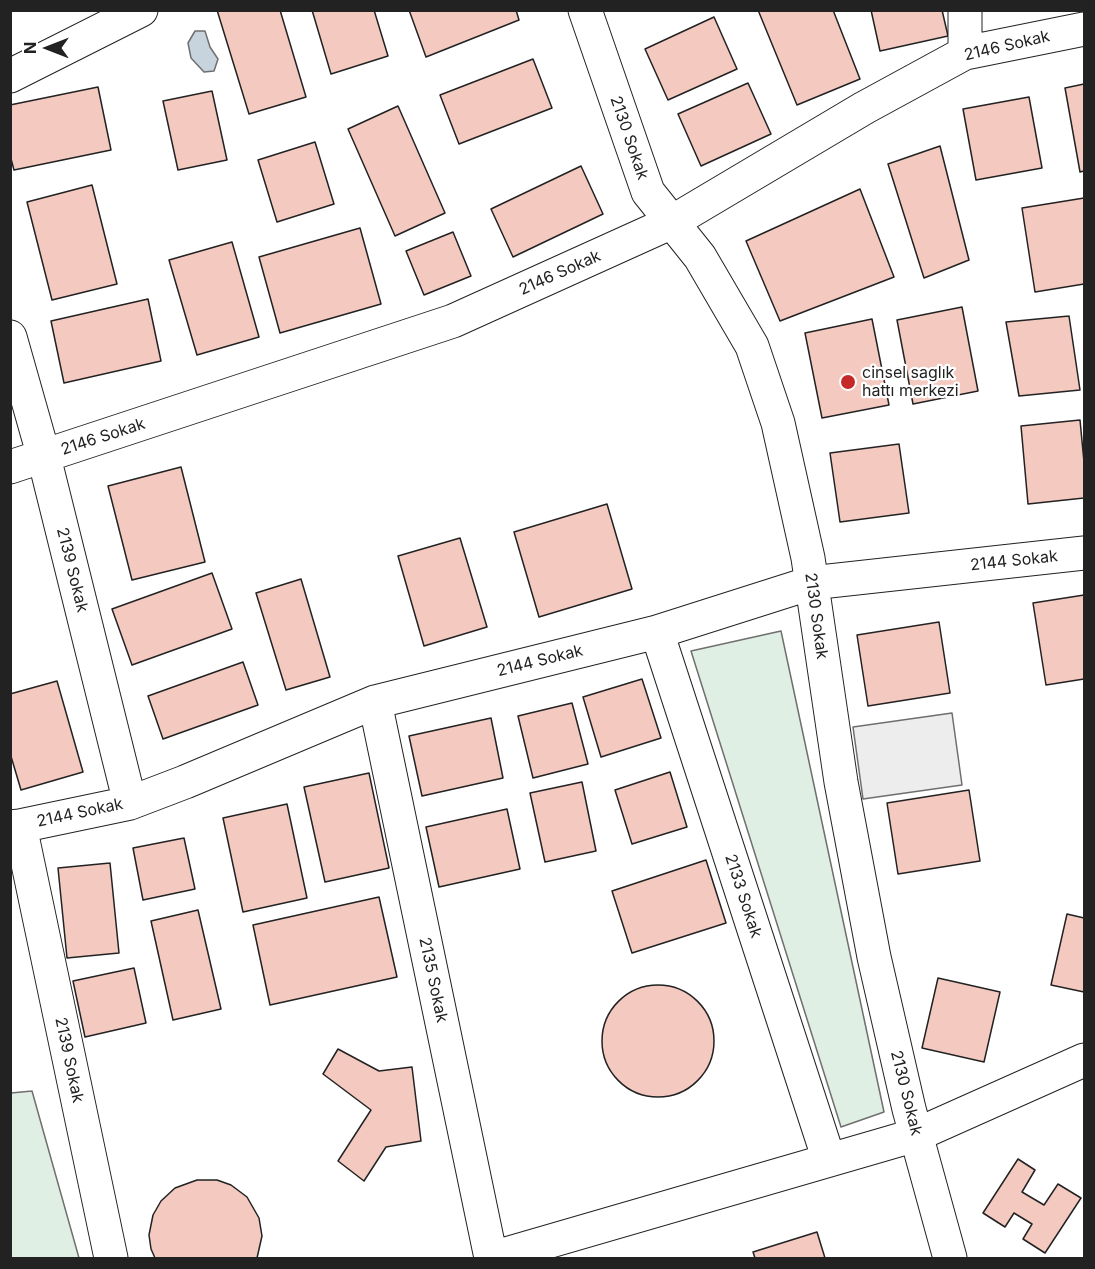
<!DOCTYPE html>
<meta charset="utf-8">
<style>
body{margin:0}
#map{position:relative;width:1095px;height:1269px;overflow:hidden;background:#fff;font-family:Inter,sans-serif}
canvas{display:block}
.frame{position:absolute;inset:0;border:12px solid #222;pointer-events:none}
.north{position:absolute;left:18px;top:18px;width:60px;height:60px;-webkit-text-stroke:4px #fff;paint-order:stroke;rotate:270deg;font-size:16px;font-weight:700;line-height:24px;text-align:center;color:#222}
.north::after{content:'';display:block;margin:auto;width:21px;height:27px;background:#222;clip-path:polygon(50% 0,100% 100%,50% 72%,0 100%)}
</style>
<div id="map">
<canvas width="1095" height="1269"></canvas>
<div class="frame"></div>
<div class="north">N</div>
</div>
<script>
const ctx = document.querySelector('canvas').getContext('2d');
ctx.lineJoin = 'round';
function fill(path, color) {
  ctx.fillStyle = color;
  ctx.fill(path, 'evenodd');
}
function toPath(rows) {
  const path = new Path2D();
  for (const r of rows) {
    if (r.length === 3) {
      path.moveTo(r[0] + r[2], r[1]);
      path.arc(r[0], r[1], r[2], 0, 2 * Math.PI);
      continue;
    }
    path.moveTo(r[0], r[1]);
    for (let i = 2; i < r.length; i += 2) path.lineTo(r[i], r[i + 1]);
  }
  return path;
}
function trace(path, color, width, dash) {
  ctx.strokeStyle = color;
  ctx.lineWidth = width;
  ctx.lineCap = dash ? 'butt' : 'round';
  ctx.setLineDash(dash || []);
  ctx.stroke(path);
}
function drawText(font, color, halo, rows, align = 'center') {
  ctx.font = font + ' Inter,sans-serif';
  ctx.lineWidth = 4.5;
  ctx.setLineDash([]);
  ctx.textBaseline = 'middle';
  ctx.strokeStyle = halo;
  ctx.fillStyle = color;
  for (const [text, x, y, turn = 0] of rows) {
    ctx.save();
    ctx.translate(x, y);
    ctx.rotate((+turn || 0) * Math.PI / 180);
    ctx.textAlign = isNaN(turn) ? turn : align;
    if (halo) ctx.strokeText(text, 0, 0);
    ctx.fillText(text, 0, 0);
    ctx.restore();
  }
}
const green = toPath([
 [781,631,884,1112,841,1127,691,651,781,631],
 [32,1091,79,1258,11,1258,11,1093,32,1091]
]);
const parking = toPath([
 [952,713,962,785,863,799,853,727,952,713]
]);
const water = toPath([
 [195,31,205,31,210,47,218,59,214,71,204,72,191,58,188,43,195,31]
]);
const building = toPath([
 [217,10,280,10,306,97,249,114,217,10],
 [312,10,374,10,388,56,331,74,312,10],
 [409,10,516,10,519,20,426,57,409,10],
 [758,10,833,10,860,79,797,105,758,10],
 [871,10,942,10,948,36,880,51,871,10],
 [714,17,737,69,668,100,645,49,714,17],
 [533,59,552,108,459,144,440,95,533,59],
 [748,83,771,134,701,166,678,114,748,83],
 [1084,84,1084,171,1080,172,1065,88,1084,84],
 [98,87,111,150,14,170,10,155,10,105,98,87],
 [212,91,227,160,178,170,163,101,212,91],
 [1029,97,1042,168,976,180,963,109,1029,97],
 [398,106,445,213,395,236,348,129,398,106],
 [315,142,334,204,277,222,258,160,315,142],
 [940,146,969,260,924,278,888,164,940,146],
 [581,166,603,214,513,257,491,209,581,166],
 [92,185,117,284,52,300,27,202,92,185],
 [860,189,894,277,780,321,746,241,860,189],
 [1084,198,1084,284,1035,292,1022,208,1084,198],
 [360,228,381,304,280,333,259,257,360,228],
 [453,232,471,276,424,295,406,251,453,232],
 [232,242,259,337,197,355,169,260,232,242],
 [148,299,161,361,64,383,51,321,148,299],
 [962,307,978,391,913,404,897,320,962,307],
 [1069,316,1080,390,1019,396,1006,322,1069,316],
 [872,319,889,405,822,418,805,333,872,319],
 [1080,420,1084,462,1084,498,1028,504,1021,426,1080,420],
 [899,444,909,513,840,522,830,453,899,444],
 [181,467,205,562,132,580,108,486,181,467],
 [607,504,632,589,539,617,514,532,607,504],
 [460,538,487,627,424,646,398,556,460,538],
 [212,573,232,629,132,665,112,609,212,573],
 [301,579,330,677,286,690,256,593,301,579],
 [1084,595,1084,679,1046,685,1033,603,1084,595],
 [939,622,950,693,868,706,857,635,939,622],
 [243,662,258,705,163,739,148,696,243,662],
 [642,679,661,738,601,757,583,697,642,679],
 [57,681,83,772,21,790,10,753,10,694,57,681],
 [572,703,588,764,533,778,518,716,572,703],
 [491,718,503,778,422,796,409,736,491,718],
 [670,772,687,827,632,844,615,790,670,772],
 [369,773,389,868,325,882,304,787,369,773],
 [582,782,596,851,545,862,530,793,582,782],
 [969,790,980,861,898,874,887,803,969,790],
 [287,804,307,898,243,912,223,818,287,804],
 [507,809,520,869,439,887,426,827,507,809],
 [184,838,195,889,143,900,133,848,184,838],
 [706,860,726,923,632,953,612,891,706,860],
 [110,863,119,953,67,958,58,868,110,863],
 [379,897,397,977,270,1005,253,925,379,897],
 [198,910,221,1009,173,1020,151,921,198,910],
 [1067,914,1084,918,1084,992,1051,985,1067,914],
 [134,968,146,1023,85,1037,73,981,134,968],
 [938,978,1000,992,984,1062,922,1048,938,978],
 [658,1041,56],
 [338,1049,379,1071,412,1067,421,1141,386,1147,364,1181,338,1161,371,1110,323,1074,338,1049],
 [1018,1159,1035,1170,1022,1192,1044,1205,1058,1184,1081,1198,1045,1253,1023,1239,1032,1224,1014,1213,1005,1227,983,1213,1018,1159],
 [197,1180,217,1180,231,1185,247,1197,259,1218,262,1236,257,1258,155,1258,151,1249,149,1235,153,1215,161,1201,175,1188,197,1180],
 [817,1232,825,1258,755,1258,753,1252,817,1232]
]);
const minor = toPath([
 [585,10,648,192,700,257,752,346,778,423,808,558,841,782,874,957,909,1109,950,1258],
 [965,53,965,10],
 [10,76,141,10],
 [10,337,44,457,130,803],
 [10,467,453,321,672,222,864,108,965,53,1084,29],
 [657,632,829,1160],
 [375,702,491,1258],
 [20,826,111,1258],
 [10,827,20,826,130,803,185,782,375,702,657,632,811,583,1084,553],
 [492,1258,916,1135,1084,1060]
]);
const markers = [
 [848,382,8,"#c62828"]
];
const streetNames = [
 ["2146 Sokak",1007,46,-13],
 ["2130 Sokak",629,138,71],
 ["2146 Sokak",560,273,-24],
 ["2146 Sokak",103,437,-18],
 ["2144 Sokak",1014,561,-6],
 ["2139 Sokak",72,570,76],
 ["2130 Sokak",816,616,82],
 ["2144 Sokak",540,661,-14],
 ["2144 Sokak",80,813,-12],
 ["2133 Sokak",743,896,72],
 ["2135 Sokak",433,980,78],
 ["2139 Sokak",69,1060,78],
 ["2130 Sokak",906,1093,76]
];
const poiNames = [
 ["cinsel saglık",862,373],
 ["hattı merkezi",862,391]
];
fill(green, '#e0efe3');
trace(green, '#6f6f6f', 1.5);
fill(parking, '#ededed');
trace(parking, '#6f6f6f', 1.5);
fill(water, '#c7d3dd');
trace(water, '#6f6f6f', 1.5);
fill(building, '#f3c9c0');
trace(building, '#222', 1.5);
trace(minor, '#222', 35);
trace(minor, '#fff', 33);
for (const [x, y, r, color] of markers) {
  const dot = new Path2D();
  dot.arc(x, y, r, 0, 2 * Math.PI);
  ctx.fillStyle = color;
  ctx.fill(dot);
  trace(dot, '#fff', 2);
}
drawText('16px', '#222', '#fff', streetNames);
drawText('16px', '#222', '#fff', poiNames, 'left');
</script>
